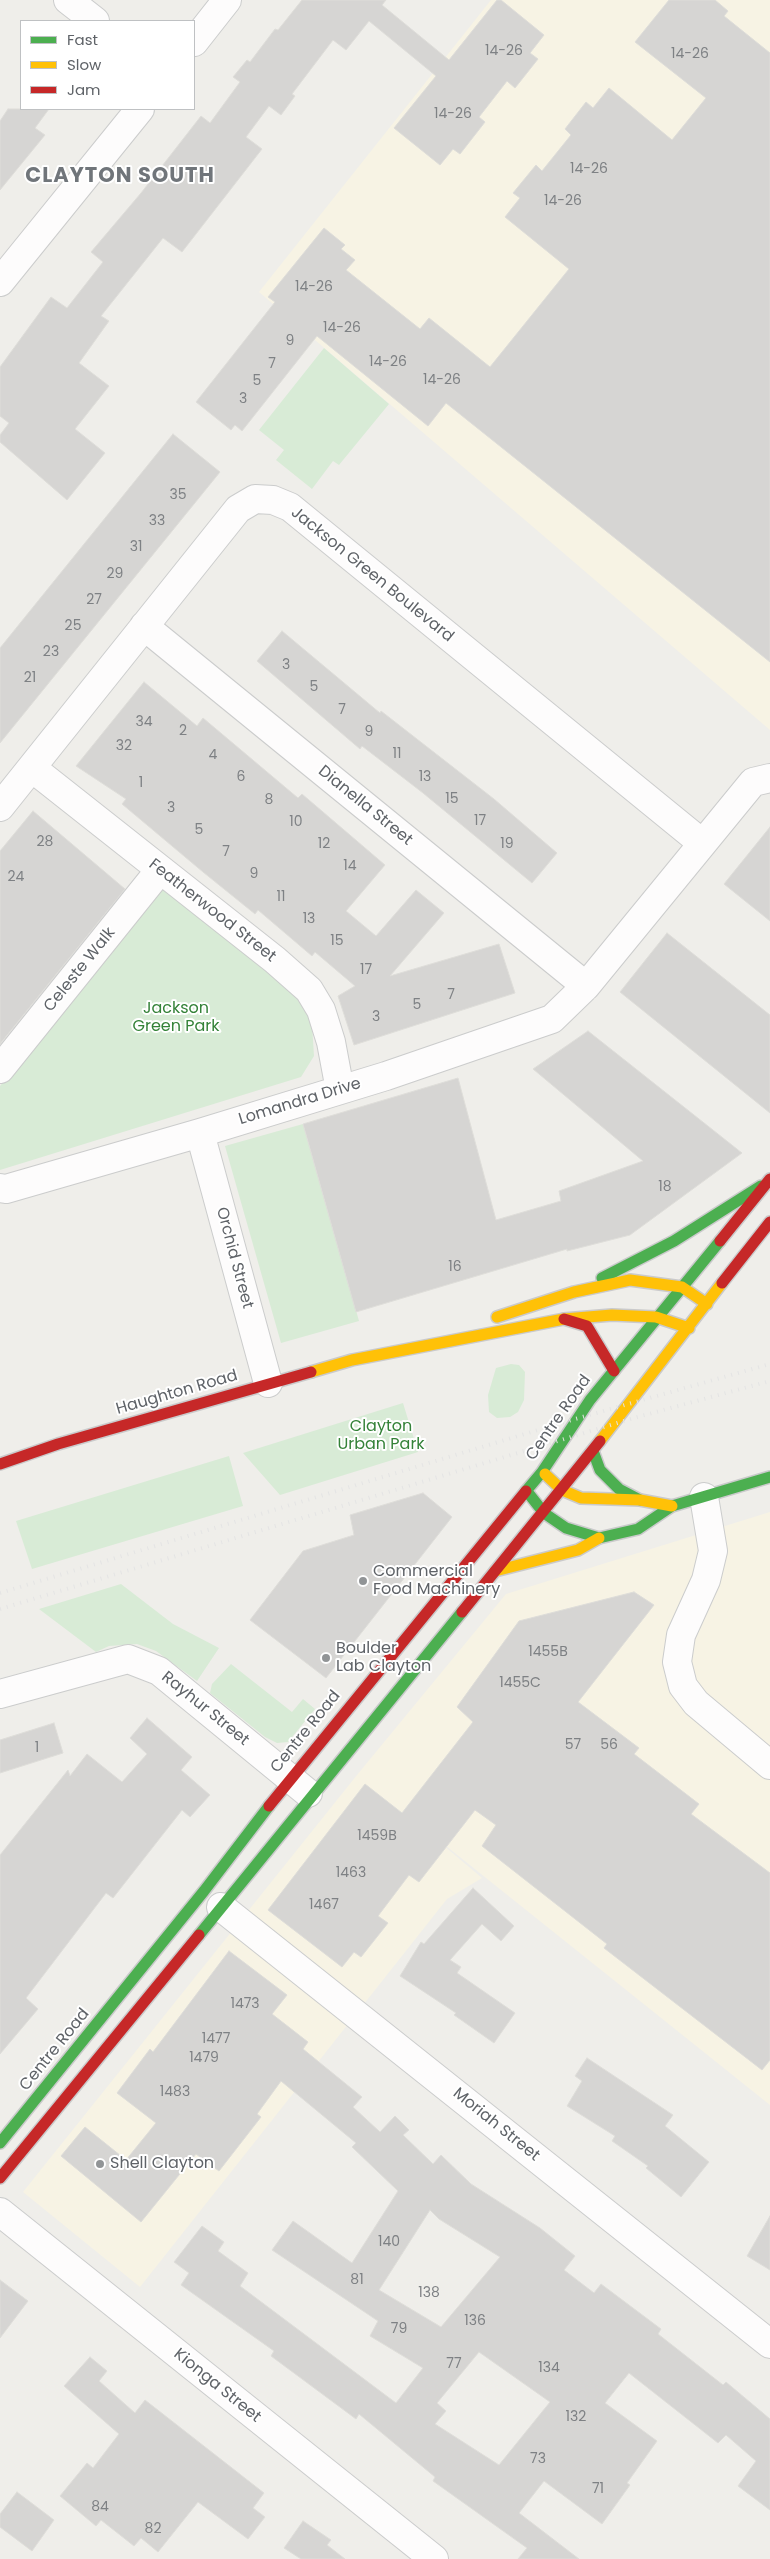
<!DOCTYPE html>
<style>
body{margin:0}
#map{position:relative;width:770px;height:2559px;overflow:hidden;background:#efeeea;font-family:Poppins,sans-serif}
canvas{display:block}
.legend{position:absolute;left:20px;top:20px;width:175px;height:90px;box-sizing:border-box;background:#fff;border:1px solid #bfc1c3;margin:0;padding:6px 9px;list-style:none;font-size:15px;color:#5f6368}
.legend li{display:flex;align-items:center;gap:10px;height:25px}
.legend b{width:25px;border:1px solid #bfc1c3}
</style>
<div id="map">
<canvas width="770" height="2559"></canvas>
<ul class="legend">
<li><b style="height:6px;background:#4caf50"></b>Fast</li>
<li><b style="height:6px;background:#ffc107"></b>Slow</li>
<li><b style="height:6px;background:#c62828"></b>Jam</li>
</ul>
</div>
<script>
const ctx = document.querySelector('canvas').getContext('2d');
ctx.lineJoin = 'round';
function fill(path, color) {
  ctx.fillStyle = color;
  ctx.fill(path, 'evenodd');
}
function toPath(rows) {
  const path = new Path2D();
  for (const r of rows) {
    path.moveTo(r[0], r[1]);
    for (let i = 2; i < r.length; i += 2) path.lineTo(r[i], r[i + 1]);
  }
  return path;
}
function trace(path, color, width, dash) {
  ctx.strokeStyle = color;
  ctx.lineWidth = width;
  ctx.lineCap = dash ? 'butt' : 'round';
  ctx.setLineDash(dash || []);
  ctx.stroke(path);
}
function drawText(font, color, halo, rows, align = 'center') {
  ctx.font = font + ' Poppins,sans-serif';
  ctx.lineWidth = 4;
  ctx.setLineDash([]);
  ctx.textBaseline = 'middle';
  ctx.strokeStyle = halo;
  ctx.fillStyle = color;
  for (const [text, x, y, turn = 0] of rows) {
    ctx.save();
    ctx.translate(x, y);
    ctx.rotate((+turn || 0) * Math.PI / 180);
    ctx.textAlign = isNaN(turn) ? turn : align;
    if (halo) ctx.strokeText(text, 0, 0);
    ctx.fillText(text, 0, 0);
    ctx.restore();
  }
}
const commercial = toPath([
 [491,0,770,0,770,730,259,292],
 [770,1512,770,2105,416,1822,482,1878,447,1899,140,2287,23,2192,357,1775,506,1594]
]);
const green = toPath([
 [324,348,389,404,339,465,333,461,312,489,276,460,284,450,259,430],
 [161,886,293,992,305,1007,312,1024,314,1056,301,1077,0,1170,0,1086],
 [303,1124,359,1321,281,1343,225,1146],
 [511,1364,519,1365,525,1372,524,1400,518,1412,510,1417,497,1418,489,1412,488,1395,496,1368],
 [403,1403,418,1452,280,1495,243,1453],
 [229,1456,243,1506,32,1569,16,1521],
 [121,1584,173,1624,219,1648,197,1681,156,1651,137,1644,109,1646,96,1652,39,1609],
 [231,1664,292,1712,303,1699,315,1709,288,1742,277,1743,265,1737,210,1693,212,1684]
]);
const building = toPath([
 [302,0,386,0,382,5,449,60,497,0,501,0,544,35,530,53,538,59,515,88,507,81,479,117,485,122,460,154,453,149,440,165,394,128,436,76,369,21,346,50,333,40,292,94,295,96,281,115,269,106,246,137,262,149,182,252,163,238,101,316,109,321,79,363,109,386,75,429,105,453,67,500,0,442,0,435,9,423,0,416,0,367,51,297,67,308,103,262,91,252,141,193,201,116,210,123,240,82,233,77,247,60,250,62,275,29,278,30,302,0],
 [669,0,715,0,728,11,724,16,770,53,770,662,446,403,428,426,317,336,242,431,235,425,231,430,196,402,275,302,268,297,324,228,345,245,341,249,355,260,346,270,420,329,429,318,490,367,569,269,505,217,520,198,513,193,536,165,542,171,571,135,565,129,586,102,593,108,609,88,672,140,706,98,635,42,669,0],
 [8,109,49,109,35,128,45,135,0,190,0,121,8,109],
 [173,434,220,472,0,743,0,648,173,434],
 [282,631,380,713,381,711,494,799,557,853,532,883,423,793,362,746,360,749,257,661,282,631],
 [144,682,197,726,203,718,298,798,302,794,385,865,346,911,376,936,416,890,444,913,390,976,499,944,515,993,354,1045,338,996,355,986,315,952,312,956,258,910,255,914,203,872,122,804,126,799,76,766,144,682],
 [33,811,125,889,0,1044,0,851,33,811],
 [770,827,770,921,724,884,770,827],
 [667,933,770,1015,770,1113,620,992,667,933],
 [588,1031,742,1153,630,1235,567,1251,567,1249,356,1312,303,1124,458,1078,496,1220,561,1201,559,1191,643,1161,533,1069,588,1031],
 [423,1493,452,1517,326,1678,250,1620,303,1551,354,1535,350,1515,423,1493],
 [634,1592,654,1605,578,1702,639,1748,634,1754,699,1804,691,1814,770,1873,770,2060,762,2070,604,1948,607,1944,482,1846,496,1825,475,1810,419,1882,409,1875,378,1916,388,1923,361,1957,354,1952,342,1967,268,1910,365,1784,402,1813,473,1722,457,1707,519,1621,634,1592],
 [147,1718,192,1757,181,1770,210,1795,190,1817,182,1810,113,1898,106,1893,26,1998,38,2009,0,2054,0,1855,68,1770,70,1776,87,1754,122,1782,147,1754,130,1738,147,1718],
 [54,1723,63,1753,0,1773,0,1740,54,1723],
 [473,1888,514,1926,501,1941,482,1924,450,1960,461,1967,457,1973,515,2013,494,2043,454,2015,456,2013,400,1976,421,1942,424,1944,473,1888],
 [229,1951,287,1995,272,2014,308,2042,303,2049,362,2097,353,2107,380,2132,395,2116,409,2130,403,2135,433,2164,441,2155,471,2184,540,2228,575,2256,564,2270,594,2293,601,2284,661,2329,658,2334,723,2385,726,2382,770,2419,770,2510,738,2486,756,2461,726,2435,718,2443,629,2373,605,2403,657,2441,627,2483,630,2485,602,2524,544,2481,519,2513,579,2559,518,2559,527,2548,433,2481,435,2477,359,2414,356,2419,271,2356,274,2351,181,2285,189,2273,174,2262,202,2226,224,2242,218,2251,248,2273,240,2286,396,2403,423,2368,370,2336,378,2321,272,2250,293,2221,352,2263,398,2191,352,2147,356,2143,281,2081,257,2114,261,2117,219,2171,196,2154,141,2222,61,2156,85,2127,126,2160,156,2123,117,2093,150,2049,153,2052,229,1951],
 [430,2210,439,2219,500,2257,441,2327,379,2290,430,2210],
 [479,2352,550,2402,499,2465,435,2424,446,2411,437,2403,479,2352],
 [587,2058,673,2115,665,2126,709,2162,681,2197,646,2168,648,2166,612,2141,615,2136,567,2106,582,2081,575,2076,587,2058],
 [770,2216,770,2270,747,2256,770,2216],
 [0,2280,28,2301,0,2338,0,2280],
 [90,2357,107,2371,99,2381,135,2413,145,2400,264,2493,253,2508,265,2517,248,2539,198,2502,158,2552,141,2538,134,2546,101,2520,96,2526,60,2496,87,2463,93,2468,119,2434,64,2386,90,2357],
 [17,2492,54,2520,32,2551,0,2527,0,2514,17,2492],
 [303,2521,331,2540,327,2545,345,2559,301,2559,284,2548,303,2521]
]);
const street = toPath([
 [68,0,95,21],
 [194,42,227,0],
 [0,282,140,109],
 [144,626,586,986],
 [32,768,275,960,309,990,321,1010,331,1042,340,1090],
 [0,807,238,509,255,499,273,500,290,507,702,843],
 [0,1069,160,870],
 [200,1133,268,1383],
 [0,1188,6,1189,200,1133,386,1076,552,1019,586,986,753,782,770,778],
 [704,1497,713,1551,706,1580,681,1635,677,1662,683,1686,696,1703,770,1765],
 [0,1694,128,1659,159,1671,308,1793],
 [221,1907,770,2344],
 [0,2212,434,2559]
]);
const fast = toPath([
 [602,1278,674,1241,761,1186],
 [593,1451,600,1470,619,1489,640,1500],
 [526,1491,542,1472,590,1400,720,1241],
 [529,1494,544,1513,566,1528,599,1538,638,1529,672,1506,770,1477],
 [199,1935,462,1612],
 [0,2143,204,1891,269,1806]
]);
const slow = toPath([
 [497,1317,574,1292,630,1280,682,1287,707,1304],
 [311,1372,352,1360,564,1319,612,1315,656,1317,689,1328],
 [600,1441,722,1283],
 [545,1474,562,1490,581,1498,640,1500,672,1506],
 [495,1571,578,1550,599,1538]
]);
const jam = toPath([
 [720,1241,770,1179],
 [722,1283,770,1222],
 [564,1319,587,1326,614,1371],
 [0,1464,58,1444,311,1372],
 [462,1612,600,1441],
 [269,1806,526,1491],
 [0,2178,199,1935]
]);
const rail = toPath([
 [0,1593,561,1423,770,1364],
 [0,1609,634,1418,770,1381]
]);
const markers = [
 [363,1581,5,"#919496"],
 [326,1658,5,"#919496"],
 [100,2164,5,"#919496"]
];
const numberNames = [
 ["14-26",504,51],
 ["14-26",690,54],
 ["14-26",453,114],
 ["14-26",589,169],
 ["14-26",563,201],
 ["14-26",314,287],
 ["14-26",342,328],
 ["9",290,341],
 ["14-26",388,362],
 ["7",272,364],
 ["14-26",442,380],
 ["5",257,381],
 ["3",243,399],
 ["35",178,495],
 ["33",157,521],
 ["31",136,547],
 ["29",115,574],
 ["27",94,600],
 ["25",73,626],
 ["23",51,652],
 ["3",286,665],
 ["21",30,678],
 ["5",314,687],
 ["7",342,710],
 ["34",144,722],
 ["2",183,731],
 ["9",369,732],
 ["32",124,746],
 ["11",397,754],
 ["4",213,755],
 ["6",241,777],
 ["13",425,777],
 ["1",141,783],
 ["15",452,799],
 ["8",269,800],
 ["3",171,808],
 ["17",480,821],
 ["10",296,822],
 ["5",199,830],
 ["28",45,842],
 ["12",324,844],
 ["19",507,844],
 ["7",226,852],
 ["14",350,866],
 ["9",254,874],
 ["24",16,877],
 ["11",281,897],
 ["13",309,919],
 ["15",337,941],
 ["17",366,970],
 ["7",451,995],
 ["5",417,1005],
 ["3",376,1017],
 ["18",665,1187],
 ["16",455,1267],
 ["1455B",548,1652],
 ["1455C",520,1683],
 ["57",573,1745],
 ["56",609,1745],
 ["1",37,1748],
 ["1459B",377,1836],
 ["1463",351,1873],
 ["1467",324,1905],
 ["1473",245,2004],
 ["1477",216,2039],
 ["1479",204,2058],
 ["1483",175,2092],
 ["140",389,2242],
 ["81",357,2280],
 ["138",429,2293],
 ["136",475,2321],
 ["79",399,2329],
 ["77",454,2364],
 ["134",549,2368],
 ["132",576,2417],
 ["73",538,2459],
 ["71",598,2489],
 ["84",100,2507],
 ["82",153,2529]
];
const streetNames = [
 ["Jackson Green Boulevard",372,575,39],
 ["Dianella Street",365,806,39],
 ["Featherwood Street",212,911,38],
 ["Celeste Walk",80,970,-51],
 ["Lomandra Drive",300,1102,-17],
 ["Orchid Street",234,1258,75],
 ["Haughton Road",177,1393,-16],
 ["Centre Road",559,1418,-55],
 ["Rayhur Street",205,1709,39],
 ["Centre Road",306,1732,-51],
 ["Centre Road",55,2050,-51],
 ["Moriah Street",496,2125,39],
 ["Kionga Street",217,2386,39]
];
const parkNames = [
 ["Jackson",176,1009],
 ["Green Park",176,1027],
 ["Clayton",381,1427],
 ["Urban Park",381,1445]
];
const poiNames = [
 ["Commercial",373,1572],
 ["Food Machinery",373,1590],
 ["Boulder",336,1649],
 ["Lab Clayton",336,1667],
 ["Shell Clayton",110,2164]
];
const districtNames = [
 ["CLAYTON SOUTH",120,177]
];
fill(commercial, '#f7f3e4');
fill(green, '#d8ebd6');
fill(building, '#d6d5d3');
trace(building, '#deddd9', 1);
trace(street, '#cbcccc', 30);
trace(fast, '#cacacb', 14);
trace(slow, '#cacacb', 14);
trace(jam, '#cacacb', 14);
trace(street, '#fdfcfc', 28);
trace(fast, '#4caf50', 11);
trace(slow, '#ffc107', 11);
trace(jam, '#c62828', 11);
trace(rail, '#e4e4e4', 4, [1, 6]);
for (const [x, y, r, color] of markers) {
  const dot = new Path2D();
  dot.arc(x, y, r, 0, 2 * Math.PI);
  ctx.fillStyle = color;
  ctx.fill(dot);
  trace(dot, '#fff', 2);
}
drawText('14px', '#7e8184', null, numberNames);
drawText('16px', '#5f6368', '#fff', streetNames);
drawText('16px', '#348238', '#fff', parkNames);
drawText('16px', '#5f6368', '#fff', poiNames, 'left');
ctx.letterSpacing = '1px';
drawText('bold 21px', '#70757a', '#fff', districtNames);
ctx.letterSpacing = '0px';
</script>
